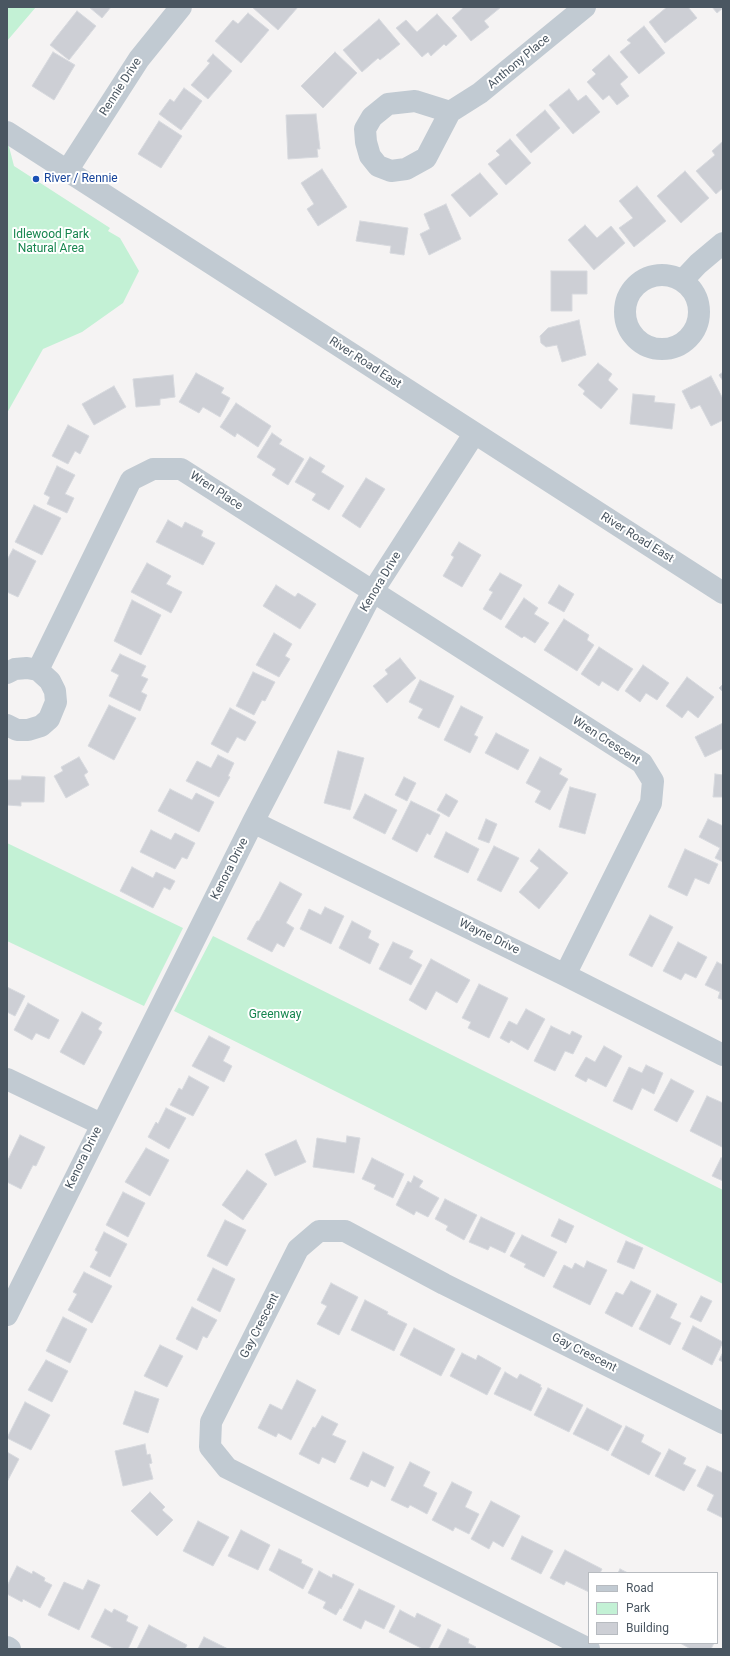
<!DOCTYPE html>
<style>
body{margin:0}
#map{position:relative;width:730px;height:1656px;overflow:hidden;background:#f5f3f3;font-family:Roboto,sans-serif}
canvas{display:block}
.frame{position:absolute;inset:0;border:8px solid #4a5661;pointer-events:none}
.legend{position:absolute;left:588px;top:1572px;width:130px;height:72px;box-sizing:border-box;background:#fff;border:1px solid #b7bbc0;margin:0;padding:5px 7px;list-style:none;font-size:12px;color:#4a5661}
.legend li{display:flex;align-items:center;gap:8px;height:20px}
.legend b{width:20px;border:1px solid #b7bbc0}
</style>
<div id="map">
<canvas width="730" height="1656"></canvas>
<div class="frame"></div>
<ul class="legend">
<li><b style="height:5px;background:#c1cad2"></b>Road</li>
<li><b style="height:11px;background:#c3f1d5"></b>Park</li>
<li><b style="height:11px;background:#cdcfd5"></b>Building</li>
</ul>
</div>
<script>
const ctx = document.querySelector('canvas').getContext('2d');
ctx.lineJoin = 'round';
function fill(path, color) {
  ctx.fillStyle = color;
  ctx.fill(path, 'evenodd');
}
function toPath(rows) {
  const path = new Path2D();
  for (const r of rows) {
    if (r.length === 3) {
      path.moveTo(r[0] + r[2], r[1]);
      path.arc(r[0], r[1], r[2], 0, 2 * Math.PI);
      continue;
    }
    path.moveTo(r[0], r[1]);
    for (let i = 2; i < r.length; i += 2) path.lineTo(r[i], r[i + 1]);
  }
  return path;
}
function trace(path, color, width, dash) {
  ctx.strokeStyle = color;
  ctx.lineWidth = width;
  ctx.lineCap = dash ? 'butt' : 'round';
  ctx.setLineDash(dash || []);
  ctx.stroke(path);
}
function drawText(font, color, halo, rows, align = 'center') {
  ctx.font = font + ' Roboto,sans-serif';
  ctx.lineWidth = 4;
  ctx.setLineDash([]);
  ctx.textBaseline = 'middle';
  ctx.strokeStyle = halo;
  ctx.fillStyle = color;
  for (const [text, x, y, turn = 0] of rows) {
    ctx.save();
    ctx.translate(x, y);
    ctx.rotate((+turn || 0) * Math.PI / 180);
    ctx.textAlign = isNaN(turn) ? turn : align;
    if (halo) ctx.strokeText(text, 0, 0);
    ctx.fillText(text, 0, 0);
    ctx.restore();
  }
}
const green = toPath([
 [7,7,36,7,7,41],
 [7,139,14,166,110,228,108,231,120,238,139,271,123,303,82,332,43,349,7,413],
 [7,843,183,928,144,1006,7,941],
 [213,936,723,1190,723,1284,174,1011]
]);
const building = toPath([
 [89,7,111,7,102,18,89,7],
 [252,7,298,7,278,30,252,7],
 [464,7,501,7,484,21,489,27,471,41,452,18,464,7],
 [667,7,688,7,697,18,665,43,649,22,667,7],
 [712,7,723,7,723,8,717,13,712,7],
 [77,11,96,26,69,60,50,45,77,11],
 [248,13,269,30,241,63,215,41,233,20,238,24,248,13],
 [437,14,457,36,446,46,444,44,431,56,428,52,422,57,396,28,406,20,417,32,437,14],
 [379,19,400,44,380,60,378,58,362,72,343,50,379,19],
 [644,26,665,53,639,74,620,52,631,43,627,40,644,26],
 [53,52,75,65,54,100,32,86,53,52],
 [335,52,357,73,323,108,301,86,335,52],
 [213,54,232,71,208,99,191,85,210,63,207,61,213,54],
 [609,55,628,77,620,84,629,96,617,105,609,95,603,100,587,82,596,74,592,70,609,55],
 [184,88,202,101,181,130,159,114,170,99,174,102,184,88],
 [569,89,578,101,586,95,600,112,573,134,549,105,569,89],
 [545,110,560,128,531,153,516,135,545,110],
 [316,114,320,149,317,149,318,157,288,159,286,115,316,114],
 [159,121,182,136,161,168,138,154,159,121],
 [510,139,531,163,506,185,488,164,500,155,496,151,510,139],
 [723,141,723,188,716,194,696,171,715,155,712,151,723,141],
 [322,169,347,207,318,226,307,209,314,204,301,183,322,169],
 [685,171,709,198,681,223,657,196,685,171],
 [480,173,498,194,470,217,451,195,480,173],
 [637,186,666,221,634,247,619,228,633,218,619,201,637,186],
 [446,204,461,239,429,255,420,234,430,229,424,214,446,204],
 [360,221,408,228,404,255,390,253,391,246,356,241,360,221],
 [585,225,597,238,611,226,625,243,594,270,568,240,585,225],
 [551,271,587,271,587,294,572,294,572,311,551,311,551,271],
 [579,320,586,355,562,362,557,345,546,347,541,343,540,336,548,328,579,320],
 [598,363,612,374,608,380,618,389,601,409,583,394,585,391,578,385,598,363],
 [723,372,723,381,719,375,723,372],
 [196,373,224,388,221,393,230,398,220,417,203,407,199,413,179,402,196,373],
 [173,375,175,397,160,399,160,405,136,407,133,379,173,375],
 [711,376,723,399,723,420,711,426,700,405,691,409,682,391,711,376],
 [114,386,126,407,94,425,82,404,114,386],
 [633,394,655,396,654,402,675,404,672,429,630,424,633,394],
 [236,403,271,426,258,447,237,433,235,437,220,427,236,403],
 [68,425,89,436,80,454,75,451,68,464,52,456,68,425],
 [272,433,282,440,279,444,304,459,288,485,272,475,276,469,257,457,272,433],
 [310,457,325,466,321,472,344,486,329,510,312,500,316,494,295,482,310,457],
 [57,466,75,475,65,494,74,498,67,513,47,504,50,497,44,494,57,466],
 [366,478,385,489,360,528,342,516,366,478],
 [34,505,61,518,42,555,15,542,34,505],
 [168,520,182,528,185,522,203,531,201,536,215,543,203,565,156,542,168,520],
 [459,542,481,555,462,587,443,576,454,557,451,555,459,542],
 [13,549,36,561,18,597,7,592,7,560,13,549],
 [147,563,171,576,166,584,182,592,171,613,131,592,147,563],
 [500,573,522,585,501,620,483,609,493,592,489,590,500,573],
 [276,585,295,597,298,593,316,604,300,629,263,606,276,585],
 [559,585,574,594,564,612,548,603,559,585],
 [524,598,538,608,534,614,549,623,535,643,524,636,522,638,505,627,524,598],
 [132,600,161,615,141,655,114,641,132,600],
 [564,619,589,635,587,640,594,645,577,671,544,650,564,619],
 [274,633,292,644,285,656,290,659,279,677,256,665,274,633],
 [599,647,633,669,618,691,602,681,599,686,581,674,599,647],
 [120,654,146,666,141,676,148,679,141,692,147,695,140,711,109,696,119,675,111,671,120,654],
 [400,658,416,678,387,703,373,686,388,674,385,670,400,658],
 [643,665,669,683,657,700,646,693,640,702,625,691,643,665],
 [253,672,275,682,265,701,262,700,254,715,236,706,253,672],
 [687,677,714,697,698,718,688,710,682,718,666,706,687,677],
 [420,680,454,696,439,728,418,718,423,709,409,702,420,680],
 [723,684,723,692,719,688,723,684],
 [109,705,136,718,114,760,88,746,109,705],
 [461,706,483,717,474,735,478,737,470,753,444,740,461,706],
 [230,708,256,722,245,741,237,737,228,753,211,744,230,708],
 [723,723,723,751,722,749,705,757,695,737,723,723],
 [496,733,529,750,518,770,485,753,496,733],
 [338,751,364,758,350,810,324,803,338,751],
 [218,755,234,763,228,776,230,777,219,797,186,781,197,761,211,768,218,755],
 [79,757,88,772,84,775,89,785,66,798,54,776,63,771,61,767,79,757],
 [540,757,562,769,559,774,568,779,550,810,535,802,541,791,526,783,540,757],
 [715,774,723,775,723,797,713,797,715,774],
 [22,776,45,777,44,802,21,802,21,806,7,805,7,780,21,780,22,776],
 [404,777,416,783,407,801,395,795,404,777],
 [570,787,596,794,585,834,559,827,570,787],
 [170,789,192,800,196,793,214,802,199,832,158,811,170,789],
 [365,794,397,810,385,834,353,818,365,794],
 [446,794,458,801,449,817,437,810,446,794],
 [411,801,440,815,430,835,427,833,417,852,392,839,411,801],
 [486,819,497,824,489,843,478,839,486,819],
 [708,819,723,826,723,862,715,858,720,848,699,837,708,819],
 [151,830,171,840,175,833,195,843,187,859,182,857,175,869,140,852,151,830],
 [446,832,479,849,468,873,434,857,446,832],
 [494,846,519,858,501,892,477,880,494,846],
 [539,849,568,873,539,909,519,892,539,868,530,861,539,849],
 [685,849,718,864,709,884,695,878,687,896,668,887,685,849],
 [132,867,153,878,156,872,175,881,170,890,164,887,153,908,120,891,132,867],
 [280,882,302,894,286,923,294,928,284,947,277,943,272,952,247,939,257,921,259,921,280,882],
 [325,907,344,916,331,944,300,929,309,909,321,915,325,907],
 [650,915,673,927,652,967,629,955,650,915],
 [352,921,371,931,368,938,379,944,370,964,339,948,352,921],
 [393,942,413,951,409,958,422,965,411,985,379,969,393,942],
 [678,942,707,957,696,978,685,973,681,980,663,971,678,942],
 [431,959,470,980,457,1003,436,991,426,1010,409,1000,431,959],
 [717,962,723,965,723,1000,718,998,720,992,705,985,717,962],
 [479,984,508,998,489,1038,468,1028,471,1022,462,1018,479,984],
 [7,987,25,996,15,1016,7,1012,7,987],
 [28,1003,59,1020,49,1039,36,1033,32,1040,14,1030,28,1003],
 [526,1009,545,1019,528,1050,511,1040,509,1043,500,1038,509,1021,517,1025,526,1009],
 [82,1012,102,1023,98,1029,102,1032,84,1065,60,1052,82,1012],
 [551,1026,570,1035,572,1031,582,1036,573,1054,565,1051,555,1071,534,1061,551,1026],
 [209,1036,230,1047,223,1061,232,1066,224,1082,192,1066,209,1036],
 [604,1046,622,1056,606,1087,588,1078,586,1082,575,1076,586,1057,595,1062,604,1046],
 [646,1065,663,1073,654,1094,642,1088,632,1110,613,1101,629,1067,642,1073,646,1065],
 [189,1076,209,1087,193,1116,170,1105,179,1088,182,1090,189,1076],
 [671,1079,694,1091,677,1122,654,1110,671,1079],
 [707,1096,723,1103,722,1147,690,1131,707,1096],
 [166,1108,186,1118,169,1149,148,1137,156,1122,158,1124,166,1108],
 [20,1135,45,1147,36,1166,33,1165,21,1189,7,1182,7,1162,20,1135],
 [347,1136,360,1138,354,1173,313,1167,317,1138,346,1143,347,1136],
 [296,1140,306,1162,275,1176,265,1154,296,1140],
 [146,1148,169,1160,150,1196,125,1182,146,1148],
 [372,1158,404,1174,393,1198,374,1189,376,1185,362,1179,372,1158],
 [721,1158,723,1158,723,1181,712,1176,721,1158],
 [247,1170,267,1184,243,1220,222,1205,247,1170],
 [414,1176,423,1181,419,1187,439,1198,428,1217,416,1211,414,1215,396,1205,408,1181,411,1183,414,1176],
 [123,1192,145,1203,128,1237,106,1225,123,1192],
 [445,1199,477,1215,464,1240,446,1230,448,1226,435,1219,445,1199],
 [481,1217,515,1233,505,1253,490,1246,488,1250,469,1242,481,1217],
 [559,1219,574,1226,566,1243,551,1236,559,1219],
 [225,1220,246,1230,227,1266,207,1256,225,1220],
 [104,1232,127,1244,110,1277,90,1267,98,1252,95,1250,104,1232],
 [522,1235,557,1252,544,1277,524,1267,526,1264,510,1256,522,1235],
 [626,1241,643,1248,634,1269,617,1262,626,1241],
 [587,1261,607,1270,590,1305,553,1287,564,1265,572,1269,575,1263,584,1268,587,1261],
 [213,1268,235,1279,220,1312,197,1300,213,1268],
 [84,1272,112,1286,92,1323,68,1310,77,1294,73,1292,84,1272],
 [631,1281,651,1291,632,1327,605,1313,616,1292,623,1295,631,1281],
 [331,1283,358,1297,339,1335,317,1324,327,1306,321,1303,331,1283],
 [657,1294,677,1304,670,1318,681,1323,670,1345,639,1329,657,1294],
 [701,1296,712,1301,701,1322,690,1317,701,1296],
 [365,1300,388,1312,387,1314,407,1324,394,1351,351,1330,365,1300],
 [192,1307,217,1320,207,1338,203,1336,197,1350,176,1339,192,1307],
 [63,1317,87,1329,70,1363,46,1351,63,1317],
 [693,1326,723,1342,712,1365,682,1349,693,1326],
 [414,1328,455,1349,441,1376,400,1355,414,1328],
 [160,1345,183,1356,167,1387,144,1376,160,1345],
 [723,1352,723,1362,719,1360,723,1352],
 [462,1353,476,1360,478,1355,501,1368,487,1395,450,1376,462,1353],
 [46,1360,68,1371,52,1402,28,1390,46,1360],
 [505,1372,517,1379,520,1374,541,1385,540,1387,542,1388,531,1411,494,1394,505,1372],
 [297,1380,316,1390,291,1440,278,1433,276,1437,258,1428,270,1404,282,1410,297,1380],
 [548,1388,583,1405,569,1432,534,1415,548,1388],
 [135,1391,159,1399,148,1433,123,1424,135,1391],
 [25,1402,50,1415,31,1450,7,1438,25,1402],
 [587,1408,622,1426,608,1451,573,1434,587,1408],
 [322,1416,338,1424,332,1435,346,1441,335,1463,322,1457,319,1464,299,1454,313,1427,315,1428,322,1416],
 [626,1426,644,1435,641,1442,661,1453,649,1475,611,1455,626,1426],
 [145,1444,147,1455,150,1454,152,1463,149,1464,153,1479,123,1486,115,1451,145,1444],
 [669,1449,686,1458,683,1464,696,1470,684,1491,655,1476,669,1449],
 [7,1452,19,1459,7,1482,7,1452],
 [363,1452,394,1467,385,1487,371,1480,368,1487,350,1479,363,1452],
 [410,1462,430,1472,423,1486,437,1493,427,1514,410,1505,408,1508,391,1500,410,1462],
 [707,1466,723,1473,723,1518,707,1510,714,1495,697,1486,707,1466],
 [452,1482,472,1492,465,1507,479,1514,469,1534,455,1527,453,1531,432,1520,452,1482],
 [150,1492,165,1507,162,1510,173,1520,157,1536,131,1511,150,1492],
 [491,1501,520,1516,503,1547,493,1541,489,1549,471,1539,491,1501],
 [198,1521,229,1537,213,1566,183,1551,198,1521],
 [241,1530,270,1545,258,1570,228,1556,241,1530],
 [522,1536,553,1551,541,1574,511,1559,522,1536],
 [279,1549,302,1560,301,1563,313,1569,303,1589,269,1570,279,1549],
 [565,1550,602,1569,600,1573,589,1573,589,1592,566,1581,564,1585,550,1578,565,1550],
 [17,1566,32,1574,33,1571,45,1578,44,1581,52,1585,40,1608,23,1599,22,1602,7,1594,7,1586,17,1566],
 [620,1569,628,1573,618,1573,620,1569],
 [319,1571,332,1578,333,1574,354,1584,341,1609,340,1608,336,1615,323,1608,326,1602,308,1593,319,1571],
 [88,1580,100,1585,79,1630,48,1615,64,1582,83,1590,88,1580],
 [359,1589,395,1606,384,1629,365,1620,361,1629,343,1620,359,1589],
 [105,1609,112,1613,114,1609,128,1616,126,1621,138,1627,128,1649,115,1649,91,1637,105,1609],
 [400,1610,415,1618,417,1613,441,1625,429,1649,423,1649,389,1632,400,1610],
 [149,1625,187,1645,185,1649,137,1649,149,1625],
 [448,1629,469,1639,468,1643,476,1647,474,1649,438,1649,448,1629],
 [204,1637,228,1649,198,1649,204,1637],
 [680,1643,714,1643,711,1649,688,1649,689,1648,680,1643]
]);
const minor = toPath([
 [450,112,415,101,388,104,372,117,365,129,366,142,370,156,378,166,391,171,406,169,426,158,450,112,480,93,585,7],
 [7,132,723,593],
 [67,171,139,59,181,7],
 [662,312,37],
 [682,281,698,264,723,243],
 [38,670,131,480,153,469,181,469,642,763,653,781,651,803,565,975],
 [7,673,15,669,27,668,38,670,50,681,55,691,56,702,49,719,41,726,28,730,17,730,7,725],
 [253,822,565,975,723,1055],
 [7,1079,101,1124],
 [7,1315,253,822,373,591,474,434],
 [7,1647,10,1649],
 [589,1649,227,1468,210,1447,211,1422,298,1249,319,1231,345,1231,444,1284,723,1423]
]);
const markers = [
 [36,179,4,"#1a4fb4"]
];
const streetNames = [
 ["Anthony Place",519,62,-40],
 ["Rennie Drive",121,87,-57],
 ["River Road East",365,363,33],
 ["Wren Place",216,491,33],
 ["River Road East",637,538,32],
 ["Kenora Drive",381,582,-59],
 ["Wren Crescent",606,741,33],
 ["Kenora Drive",230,869,-63],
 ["Wayne Drive",489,937,26],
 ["Kenora Drive",84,1158,-64],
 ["Gay Crescent",260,1326,-63],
 ["Gay Crescent",584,1353,27]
];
const transitNames = [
 ["River / Rennie",44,179]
];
const parkNames = [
 ["Idlewood Park",51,235],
 ["Natural Area",51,249],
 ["Greenway",275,1015]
];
fill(green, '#c3f1d5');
fill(building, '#cdcfd5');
trace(building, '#d7d9de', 1);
trace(minor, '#c1cad2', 22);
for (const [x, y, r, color] of markers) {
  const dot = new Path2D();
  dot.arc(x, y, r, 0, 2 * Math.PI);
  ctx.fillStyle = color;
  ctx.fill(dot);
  trace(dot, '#fff', 1.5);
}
drawText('12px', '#4a5661', '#fff', streetNames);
drawText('12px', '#164399', '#fff', transitNames, 'left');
drawText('12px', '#17864f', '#fff', parkNames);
</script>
